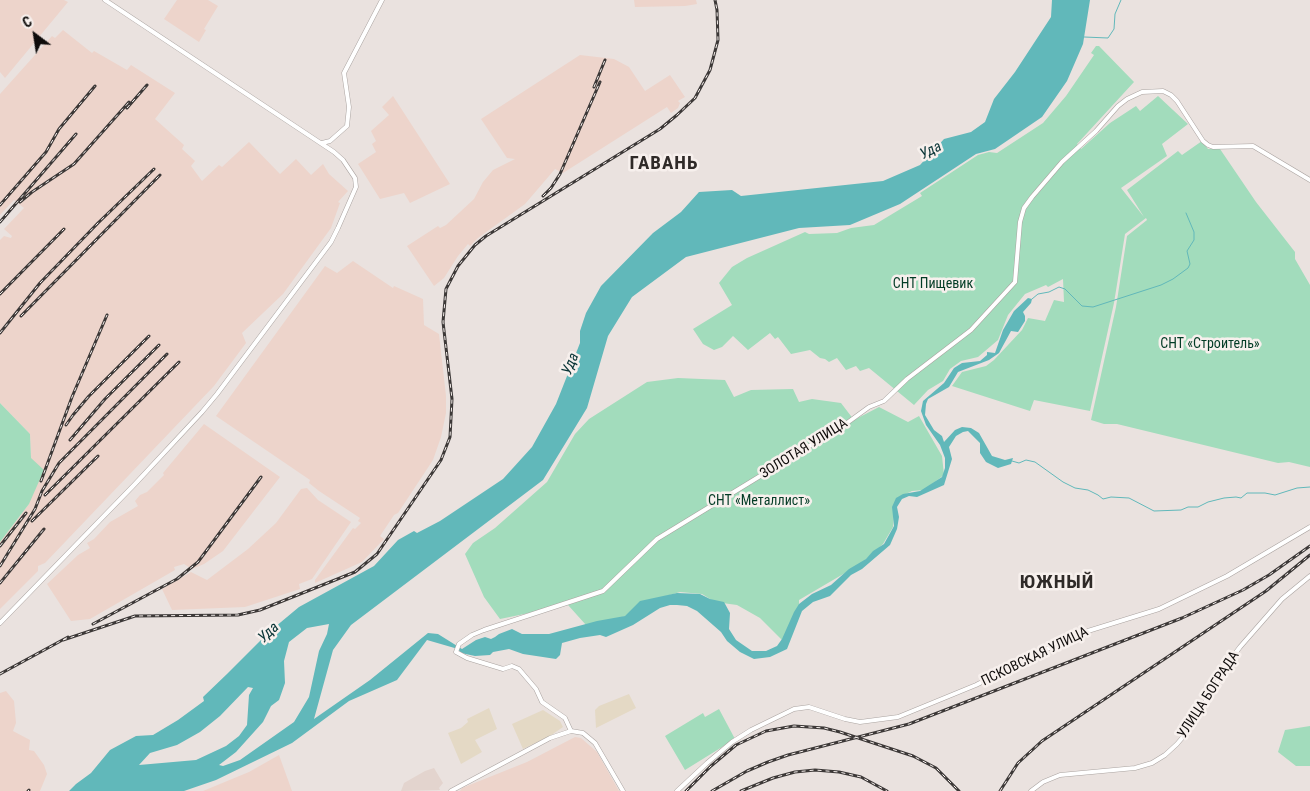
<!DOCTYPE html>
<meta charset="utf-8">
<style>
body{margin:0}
#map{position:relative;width:1310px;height:791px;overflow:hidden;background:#eae2df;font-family:"Roboto Condensed",sans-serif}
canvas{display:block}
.north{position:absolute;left:10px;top:10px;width:50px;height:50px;-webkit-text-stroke:4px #f7f0ed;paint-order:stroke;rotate:329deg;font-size:14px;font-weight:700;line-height:20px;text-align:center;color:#0f0c0b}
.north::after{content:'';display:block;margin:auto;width:18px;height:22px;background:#0f0c0b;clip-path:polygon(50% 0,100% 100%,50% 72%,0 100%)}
</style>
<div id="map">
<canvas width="1310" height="791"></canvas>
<div class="north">С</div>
</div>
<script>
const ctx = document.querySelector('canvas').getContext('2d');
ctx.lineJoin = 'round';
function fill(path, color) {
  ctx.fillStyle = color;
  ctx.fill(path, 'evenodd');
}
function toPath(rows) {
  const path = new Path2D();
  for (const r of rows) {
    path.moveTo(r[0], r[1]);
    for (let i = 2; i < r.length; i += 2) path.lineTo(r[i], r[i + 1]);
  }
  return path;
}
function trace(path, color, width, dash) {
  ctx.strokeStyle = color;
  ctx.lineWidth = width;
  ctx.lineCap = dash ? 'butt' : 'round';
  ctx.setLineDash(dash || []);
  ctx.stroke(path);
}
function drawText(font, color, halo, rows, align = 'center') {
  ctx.font = font + ' "Roboto Condensed",sans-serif';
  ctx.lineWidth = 5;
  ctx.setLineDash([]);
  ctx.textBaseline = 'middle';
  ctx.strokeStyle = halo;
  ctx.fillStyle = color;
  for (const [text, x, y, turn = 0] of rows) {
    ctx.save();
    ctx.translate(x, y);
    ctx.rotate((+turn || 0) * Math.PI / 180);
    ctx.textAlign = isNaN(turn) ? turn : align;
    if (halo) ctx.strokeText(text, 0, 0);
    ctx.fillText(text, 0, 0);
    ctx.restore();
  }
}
const built = toPath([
 [434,768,443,783,439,788,440,790,401,791,404,783,425,771]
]);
const industrial = toPath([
 [0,0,64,0,68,2,5,78,0,72],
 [177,0,208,0,218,6,204,29,206,30,199,42,164,19],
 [634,0,696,0,697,4,685,6,635,7],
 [63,30,92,53,94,51,127,70,131,65,175,93,155,119,184,145,182,149,195,161,191,166,202,181,219,165,222,167,249,142,280,174,296,159,311,175,323,164,329,174,348,191,338,202,340,203,331,228,283,294,242,333,246,343,214,386,45,563,38,566,38,571,0,609,0,542,29,504,31,458,30,434,0,403,0,240,4,236,11,238,12,236,4,229,24,208,14,200,0,215,0,94,52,36,55,38],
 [580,55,614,59,629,67,645,91,670,75,685,97,678,101,680,103,678,108,671,113,667,107,563,173,555,169,525,204,478,238,470,246,468,244,458,256,444,278,434,286,407,246,438,226,440,228,446,225,474,199,483,182,493,170,515,159,507,158,481,119],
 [393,96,450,184,410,203,404,193,380,199,358,164,376,152,372,144,376,141,371,131,389,115,382,107],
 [353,261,393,288,394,286,423,299,424,325,439,334,446,396,446,413,441,437,433,460,398,513,394,515,380,536,384,539,362,562,315,583,315,580,353,528,355,529,361,523,358,521,360,518,319,491,309,483,310,480,216,416,325,266,337,273],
 [204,424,280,477,223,551,204,564,192,569,184,564,174,567,175,570,90,619,71,621,47,584,78,555,90,548,87,543,94,539,110,522,138,506,135,501,140,495,147,492,164,475,163,473],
 [307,488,318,500,351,522,312,579,299,584,300,589,245,607,172,610,162,589,191,572,207,580,248,549,276,523,301,489],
 [6,691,14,701,16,723,13,731,30,740,29,750,34,751,44,765,47,774,40,791,0,791,0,693],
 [575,737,581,738,597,752,619,791,460,791,462,788,527,762],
 [279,755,292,791,203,791,249,772]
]);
const education = toPath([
 [629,694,636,708,596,728,595,710,599,706],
 [489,708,497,729,475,740,482,752,461,764,448,733,461,728,468,722,467,719],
 [543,710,560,721,563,727,550,736,523,749,512,724]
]);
const green = toPath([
 [1096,46,1099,46,1134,82,1077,144,1081,149,1110,123,1136,106,1140,111,1158,96,1188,124,1162,144,1167,156,1121,188,1144,217,1127,190,1178,151,1182,155,1202,141,1208,149,1220,149,1256,202,1295,252,1295,259,1310,285,1310,467,1289,462,1278,463,1117,424,1104,424,1091,420,1116,307,1127,236,1147,220,1146,218,1125,234,1114,303,1090,411,1034,400,1030,411,952,386,962,372,986,366,994,360,1022,330,1028,318,1045,321,1054,300,1064,302,1063,279,1048,287,1046,285,1025,294,1008,315,998,340,978,357,961,361,950,369,943,381,928,390,914,405,869,368,860,371,856,366,846,370,837,358,829,362,825,359,820,358,810,350,791,354,778,337,775,339,770,333,748,350,733,336,722,347,714,350,703,344,693,329,732,305,719,283,732,267,747,258,805,232,809,234,837,233,851,228,874,225,922,196,920,193,978,155,989,152,997,153,1043,123,1066,96,1094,55,1091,53],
 [678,378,725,380,734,397,751,390,793,389,799,402,812,399,841,403,854,420,879,407,908,422,919,416,942,456,944,475,924,490,912,491,900,497,894,513,893,527,883,544,862,563,799,600,799,607,790,628,782,640,760,618,737,605,715,602,702,594,680,592,639,604,629,615,616,619,586,625,568,605,500,619,484,597,465,554,473,543,495,528,547,482,575,434,589,419,647,382],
 [0,403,30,434,31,458,44,470,29,504,0,542],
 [719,709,735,739,685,770,665,736,703,713,705,717],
 [1310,726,1310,766,1296,766,1278,752,1285,730]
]);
const water = toPath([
 [1052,0,1090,0,1083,44,1067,81,1042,117,995,149,976,154,900,204,850,225,799,228,686,257,632,297,608,336,587,408,543,480,351,625,333,650,314,719,370,680,428,633,438,634,462,649,476,640,485,637,491,639,495,637,499,634,512,629,522,634,549,634,597,621,625,616,640,601,677,593,700,594,710,599,724,602,730,613,729,629,736,640,752,651,766,651,777,646,782,639,794,612,799,604,812,594,831,585,849,569,866,559,873,551,884,544,894,526,892,507,896,498,903,494,920,491,942,477,945,468,945,458,940,445,926,425,921,411,923,401,944,383,954,368,962,363,980,361,987,355,987,352,995,353,1003,330,1014,311,1028,298,1032,299,1031,303,1023,312,1025,316,1025,321,1018,332,1011,331,999,353,989,360,958,372,949,387,928,399,926,404,925,415,934,430,942,436,944,442,955,430,962,427,971,428,979,433,992,456,1005,460,1013,458,1011,464,998,468,986,462,980,453,980,443,968,431,963,432,956,436,949,447,952,459,944,485,917,497,909,496,902,499,897,507,899,517,897,529,890,545,862,569,851,575,830,596,813,602,802,611,787,649,770,657,754,659,740,652,727,641,721,632,697,611,687,606,677,605,670,605,660,608,633,625,606,637,600,635,580,638,562,643,560,655,556,659,523,654,509,649,493,652,490,655,475,656,461,653,458,649,427,640,397,680,349,701,292,743,216,780,184,791,69,791,76,784,91,773,110,750,136,736,153,735,178,720,204,701,203,697,227,674,269,632,299,607,374,566,398,540,414,531,417,533,440,521,503,479,532,447,556,404,580,343,580,331,586,313,601,286,653,233,681,212,699,192,732,190,741,196,883,181,920,165,944,139,971,132,985,122,994,99,1015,72,1051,17],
 [329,624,327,634,319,651,309,697,294,722,240,760,223,766,219,765,236,752,263,722,271,706,279,700,285,683,284,661,289,642,307,628],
 [248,687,253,688,249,695,247,725,239,736,226,746,196,760,139,765,150,753,177,745,200,732,220,716]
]);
const stream = toPath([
 [1084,37,1108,38,1114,29,1115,14,1121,0],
 [1032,299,1038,294,1049,292,1059,287,1065,289,1082,306,1093,307,1161,285,1173,279,1188,268,1190,264,1187,251,1194,240,1194,232,1186,213],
 [1012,461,1019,463,1026,460,1035,462,1063,482,1075,488,1088,490,1098,495,1103,499,1111,497,1129,498,1154,511,1181,510,1188,507,1198,507,1208,502,1224,498,1236,497,1241,498,1247,493,1265,493,1275,495,1297,488,1310,487]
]);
const secondary = toPath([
 [322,143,330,141,347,126,349,107,344,73,382,0],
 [0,623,135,484,202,412,217,394,331,242,338,228,356,187,355,178,343,160,334,152,105,0],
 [571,731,565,718,542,702,536,689,519,669,512,666,503,669,467,658,456,652,459,644,472,635,484,630,603,591,657,539,847,423,869,407,884,401,907,379,971,330,1015,282,1020,222,1024,208,1032,197,1062,162,1096,131,1118,106,1127,99,1142,92,1163,91,1171,95,1177,101,1203,141,1208,145,1213,147,1253,146,1310,180],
 [451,791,550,738,571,731,583,733,595,743,623,791],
 [677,791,707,763,732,742,751,730,794,709,809,707,845,719,860,722,898,717,976,685,1075,635,1159,609,1227,576,1310,527],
 [1031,791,1043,782,1060,775,1135,768,1152,763,1165,755,1177,744,1188,731,1231,659,1240,647,1282,599,1310,576]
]);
const rail = toPath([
 [594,87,605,60],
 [127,108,147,85],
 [543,196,551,188,560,174,600,82],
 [20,202,32,192,74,164,129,102],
 [0,205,46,152,59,129,95,86],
 [0,222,76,134],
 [0,294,64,229],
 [21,316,160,175],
 [0,333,40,283,98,223,154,169],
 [66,425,73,415,89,396,149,336],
 [70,440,105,399,159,345],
 [41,481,72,397,107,315],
 [45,495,179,362],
 [32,521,98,456],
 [0,546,26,513],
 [0,566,35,509,42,491,59,463,167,354],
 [0,583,44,529],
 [93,624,177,579,198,562,261,477],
 [63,640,135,616,238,615,260,610,355,572,377,554,441,460,450,437,452,399,443,322,446,289,458,266,475,245,486,236,660,129,677,115,695,98,710,70,718,40,717,10,715,0],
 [0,674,68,637],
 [28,791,29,790],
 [686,791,711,766,736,745,766,731,794,726,824,728,840,732,913,756,936,768,959,791],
 [712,791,747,771,768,762,788,755,909,724,1182,618,1243,590,1269,575,1310,546],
 [741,791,773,778,795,772,815,770,839,772,861,777,887,791],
 [1000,791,1018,763,1042,741,1266,591,1310,555]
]);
const parkNames = [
 ["СНТ Пищевик",933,284],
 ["СНТ «Строитель»",1210,344],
 ["СНТ «Металлист»",759,501]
];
const streetNames = [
 ["ЗОЛОТАЯ УЛИЦА",804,449,-32],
 ["ПСКОВСКАЯ УЛИЦА",1035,657,-26],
 ["УЛИЦА БОГРАДА",1209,695,-57]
];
const waterNames = [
 ["Уда",931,151,-26],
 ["Уда",571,364,-67],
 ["Уда",269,633,-43]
];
const districtNames = [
 ["ГАВАНЬ",664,164],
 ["ЮЖНЫЙ",1057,583]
];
fill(built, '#e3d4ce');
fill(industrial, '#edd4cb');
fill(education, '#e4d9c5');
fill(green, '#a2dcbc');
fill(water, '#61b8ba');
trace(stream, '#61b8ba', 1);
trace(secondary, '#aaa3a0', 5);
trace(secondary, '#fff', 4);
trace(rail, '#3c3837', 3);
trace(rail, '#f7f0ed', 1, [4]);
drawText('14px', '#023b25', '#f7f0ed', parkNames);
drawText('14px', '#0f0c0b', '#f7f0ed', streetNames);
drawText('italic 15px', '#0a3537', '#f7f0ed', waterNames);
ctx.letterSpacing = '1px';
drawText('bold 19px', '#2f2a28', '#f7f0ed', districtNames);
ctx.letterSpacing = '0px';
</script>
